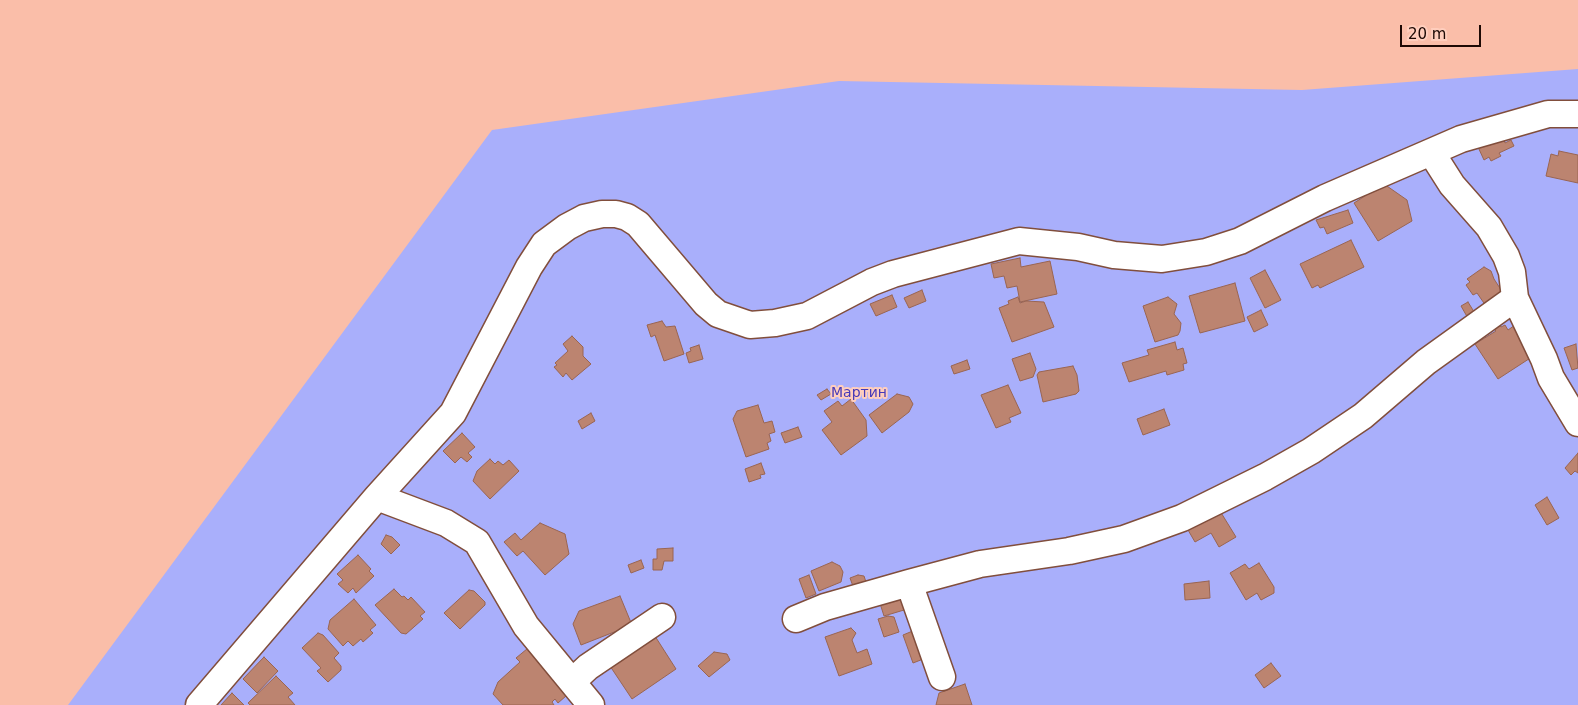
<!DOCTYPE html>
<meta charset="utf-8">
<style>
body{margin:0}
#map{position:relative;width:1578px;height:705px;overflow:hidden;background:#fabea9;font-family:"DejaVu Sans",sans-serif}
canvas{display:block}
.scale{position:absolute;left:1400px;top:25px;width:81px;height:22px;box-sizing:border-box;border:2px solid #1d0904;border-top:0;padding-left:6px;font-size:15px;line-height:18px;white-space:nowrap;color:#1d0904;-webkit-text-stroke:4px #ffcebd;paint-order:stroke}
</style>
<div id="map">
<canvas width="1578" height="705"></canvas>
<div class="scale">20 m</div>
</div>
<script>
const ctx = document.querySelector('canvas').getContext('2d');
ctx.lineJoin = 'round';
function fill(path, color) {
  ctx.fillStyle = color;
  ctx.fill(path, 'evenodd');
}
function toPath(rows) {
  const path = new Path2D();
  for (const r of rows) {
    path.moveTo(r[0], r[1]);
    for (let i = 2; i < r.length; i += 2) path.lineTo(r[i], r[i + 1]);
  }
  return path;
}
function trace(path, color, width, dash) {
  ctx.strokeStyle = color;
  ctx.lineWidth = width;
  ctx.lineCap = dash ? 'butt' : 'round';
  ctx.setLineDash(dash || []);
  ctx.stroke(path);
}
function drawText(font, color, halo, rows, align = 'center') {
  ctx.font = font + ' "DejaVu Sans",sans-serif';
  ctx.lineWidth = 4;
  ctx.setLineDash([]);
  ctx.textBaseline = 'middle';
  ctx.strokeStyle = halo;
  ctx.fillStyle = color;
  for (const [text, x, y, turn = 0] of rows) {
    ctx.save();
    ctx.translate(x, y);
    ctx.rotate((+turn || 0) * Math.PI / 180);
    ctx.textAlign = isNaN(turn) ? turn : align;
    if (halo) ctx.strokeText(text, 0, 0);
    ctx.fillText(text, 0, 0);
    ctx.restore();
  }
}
const green = toPath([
 [1578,69,1578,705,68,705,492,130,839,81,1302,90]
]);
const building = toPath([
 [1504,139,1505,143,1511,140,1514,146,1499,153,1501,156,1491,161,1489,157,1484,160,1478,147,1488,142,1490,145,1504,139],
 [1559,151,1578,155,1578,183,1546,176,1551,154,1558,156,1559,151],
 [1384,184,1407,200,1412,221,1378,241,1354,203,1384,184],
 [1348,210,1353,223,1327,234,1324,227,1320,228,1316,220,1348,210],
 [1351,240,1364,267,1320,288,1318,285,1312,288,1300,264,1351,240],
 [1020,258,1021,267,1050,261,1057,294,1020,302,1017,286,1007,288,1004,276,994,278,991,264,1020,258],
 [1484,267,1491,271,1494,279,1505,296,1486,306,1477,293,1473,295,1466,285,1470,282,1467,279,1484,267],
 [1265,270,1281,300,1265,308,1250,278,1265,270],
 [1235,283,1245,321,1200,333,1189,296,1235,283],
 [922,290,926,301,909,308,904,298,922,290],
 [892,295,897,307,876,316,870,304,892,295],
 [1018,297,1020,303,1026,301,1044,302,1054,327,1012,342,999,308,1009,304,1008,301,1018,297],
 [1168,297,1177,304,1174,314,1181,323,1180,331,1178,335,1155,342,1143,306,1168,297],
 [1468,302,1476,315,1469,320,1461,306,1468,302],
 [1261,310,1268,325,1254,332,1247,317,1261,310],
 [662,321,666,327,675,326,684,354,664,361,655,335,651,337,647,325,662,321],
 [1518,323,1538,353,1498,379,1475,344,1496,331,1493,328,1499,324,1501,327,1505,325,1508,330,1518,323],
 [572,336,583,347,583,356,591,364,572,380,566,373,563,377,554,367,557,365,555,363,568,351,563,344,572,336],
 [1175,342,1177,350,1183,348,1187,363,1183,364,1184,370,1167,375,1166,371,1129,382,1122,363,1149,355,1147,350,1175,342],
 [1576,344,1578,368,1572,370,1564,348,1576,344],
 [699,345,703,359,689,363,686,353,691,351,690,348,699,345],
 [1030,353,1036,369,1033,377,1020,381,1012,359,1030,353],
 [967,360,970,369,954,374,951,366,967,360],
 [1073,366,1077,375,1079,391,1076,394,1043,402,1037,375,1039,372,1073,366],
 [1008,385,1021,413,1009,418,1011,422,996,428,981,395,1008,385],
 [827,389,831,394,821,400,817,395,827,389],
 [897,394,909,397,913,404,909,412,882,433,869,415,897,394],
 [851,399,866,420,867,436,841,455,822,430,832,422,824,411,838,401,842,406,851,399],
 [758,405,764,423,772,421,775,432,769,434,771,441,767,443,769,449,746,457,733,419,737,411,758,405],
 [1164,409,1170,425,1143,435,1137,419,1164,409],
 [591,413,595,421,582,429,578,421,591,413],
 [798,427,802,437,785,443,781,433,798,427],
 [462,433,475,447,468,453,472,457,467,462,461,457,455,463,443,451,462,433],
 [1578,453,1578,473,1575,471,1571,475,1565,468,1578,453],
 [490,459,495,464,498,461,503,465,509,460,519,471,490,499,473,481,477,471,490,459],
 [761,463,765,474,760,475,761,478,749,482,745,469,761,463],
 [1547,497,1559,518,1547,525,1535,505,1547,497],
 [1220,511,1236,537,1219,547,1211,533,1195,542,1188,530,1220,511],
 [540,523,565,534,569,554,545,575,523,551,517,556,504,542,515,533,521,540,540,523],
 [386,535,392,537,400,545,391,554,381,544,386,535],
 [673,548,673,561,664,561,662,570,653,570,653,559,657,559,657,549,673,548],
 [358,555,371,569,369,571,374,576,356,593,353,588,348,593,338,584,343,580,337,574,358,555],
 [641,560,644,568,631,573,628,565,641,560],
 [832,562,840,566,843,572,841,582,819,591,811,571,832,562],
 [1259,563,1274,587,1274,593,1261,600,1257,593,1246,600,1230,573,1245,564,1249,569,1259,563],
 [809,575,816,594,806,598,799,579,809,575],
 [858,575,864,576,867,585,854,589,850,578,858,575],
 [1209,581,1210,598,1185,600,1184,584,1209,581],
 [394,589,402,597,404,596,408,600,411,597,425,612,420,616,423,619,406,634,401,633,375,605,394,589],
 [469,590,474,591,485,602,485,605,460,629,444,613,469,590],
 [903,590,908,604,904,610,884,616,878,597,903,590],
 [620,596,632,625,581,645,573,624,579,611,620,596],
 [354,599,376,625,370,630,373,633,363,642,361,639,353,646,348,641,343,646,328,629,330,620,354,599],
 [888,616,894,617,899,632,884,637,878,619,888,616],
 [851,628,856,633,852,640,857,653,867,649,872,664,839,676,825,637,851,628],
 [920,628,931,656,913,663,903,635,920,628],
 [318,633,323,635,339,653,334,658,341,666,341,670,328,682,317,671,321,668,302,648,318,633],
 [653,633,676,669,632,699,608,663,653,633],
 [533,644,574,689,558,703,555,699,552,702,554,705,503,705,493,694,498,682,520,662,516,658,533,644],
 [714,652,727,654,730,660,709,677,698,666,714,652],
 [264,657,278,671,257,693,243,679,264,657],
 [1271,663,1281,676,1264,688,1255,675,1271,663],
 [276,676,293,693,288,697,295,705,250,705,248,703,276,676],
 [965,684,972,705,936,705,939,693,965,684],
 [232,693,244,705,221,705,232,693]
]);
const minor = toPath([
 [1431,152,1452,185,1489,227,1506,256,1512,272,1515,298,1544,359,1551,378,1578,423],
 [377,497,446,523,477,542,526,626,591,705],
 [909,583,942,677],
 [796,619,825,607,909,583,980,564,1069,551,1124,539,1182,518,1265,477,1311,451,1363,416,1426,362,1515,298],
 [573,681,588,667,662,617],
 [199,705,377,497,453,413,529,267,544,244,567,227,584,218,602,214,616,214,627,217,638,224,706,304,718,314,750,325,775,323,807,316,872,282,893,274,1019,241,1078,247,1114,255,1162,259,1206,252,1240,241,1325,198,1461,139,1548,114,1578,114]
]);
const parkNames = [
 ["Мартин",859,393]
];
fill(green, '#a9affb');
fill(building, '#bc8470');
trace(building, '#9a6552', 1);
trace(minor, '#814e3c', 29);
trace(minor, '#fff', 26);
drawText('14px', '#4639b8', '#ffcebd', parkNames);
</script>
